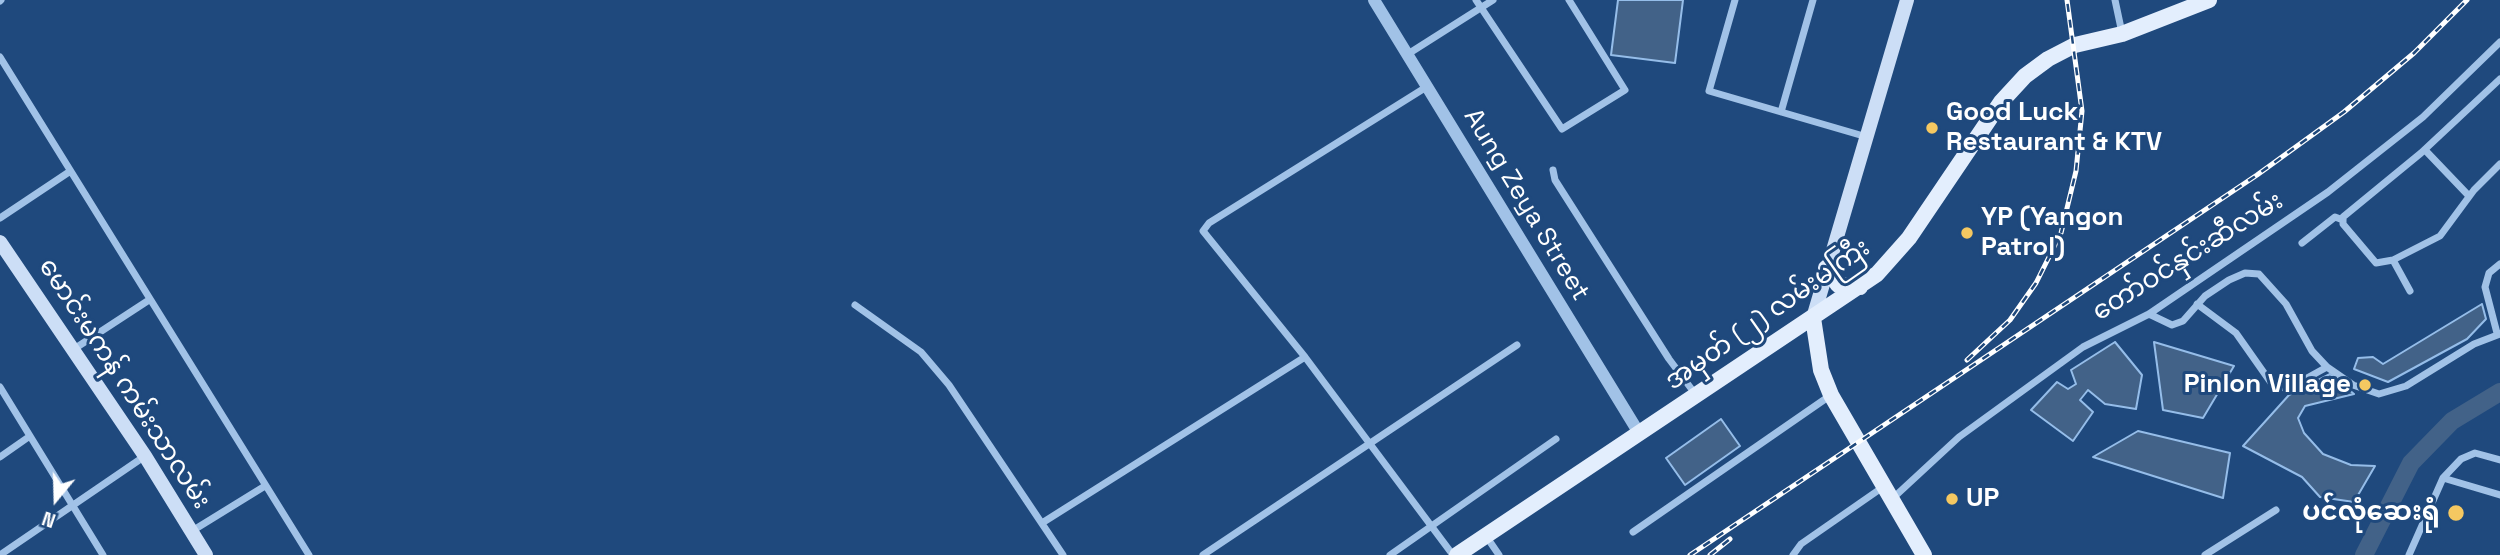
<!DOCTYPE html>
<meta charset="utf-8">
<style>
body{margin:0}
#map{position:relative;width:2500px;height:555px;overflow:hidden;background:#1f497d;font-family:"Space Grotesk",sans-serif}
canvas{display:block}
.north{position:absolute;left:21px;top:464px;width:70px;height:70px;-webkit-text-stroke:5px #1f497d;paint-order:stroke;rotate:199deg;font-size:19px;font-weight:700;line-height:28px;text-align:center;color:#fff}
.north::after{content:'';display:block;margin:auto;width:24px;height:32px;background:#fff;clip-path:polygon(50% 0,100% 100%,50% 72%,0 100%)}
</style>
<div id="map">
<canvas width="2500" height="555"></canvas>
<div class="north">N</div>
</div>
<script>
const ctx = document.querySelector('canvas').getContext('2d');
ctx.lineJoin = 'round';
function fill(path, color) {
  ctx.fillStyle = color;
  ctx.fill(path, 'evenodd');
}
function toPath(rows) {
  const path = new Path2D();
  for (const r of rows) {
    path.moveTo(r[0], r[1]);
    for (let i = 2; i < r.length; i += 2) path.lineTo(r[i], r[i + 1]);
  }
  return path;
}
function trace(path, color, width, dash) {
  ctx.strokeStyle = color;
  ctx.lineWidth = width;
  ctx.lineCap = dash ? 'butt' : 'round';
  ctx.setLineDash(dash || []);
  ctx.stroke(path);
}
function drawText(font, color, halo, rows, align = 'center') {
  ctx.font = font + ' "Space Grotesk","Noto Sans Myanmar",sans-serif';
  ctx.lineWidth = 6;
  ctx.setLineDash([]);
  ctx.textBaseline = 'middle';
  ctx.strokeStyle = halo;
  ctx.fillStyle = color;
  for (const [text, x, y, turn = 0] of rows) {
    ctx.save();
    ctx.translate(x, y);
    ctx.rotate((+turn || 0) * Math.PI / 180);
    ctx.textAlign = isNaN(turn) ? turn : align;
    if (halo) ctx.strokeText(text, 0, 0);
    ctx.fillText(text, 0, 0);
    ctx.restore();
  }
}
const water = toPath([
 [1618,0,1683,0,1675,63,1611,55,1618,0],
 [2482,304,2486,319,2467,339,2388,382,2354,369,2358,358,2373,357,2383,364,2482,304],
 [2115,342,2142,375,2136,409,2105,404,2088,390,2080,400,2093,412,2073,441,2031,410,2057,382,2068,389,2076,384,2071,370,2115,342],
 [2154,342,2234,366,2203,418,2163,410,2154,342],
 [2330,374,2354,394,2305,406,2298,418,2304,433,2323,454,2351,465,2375,466,2354,502,2320,497,2302,477,2243,446,2289,395,2330,374],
 [1721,419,1740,446,1685,485,1666,458,1721,419],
 [2138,431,2230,453,2223,498,2093,457,2138,431]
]);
const river = toPath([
 [2364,555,2411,463,2452,421,2500,392]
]);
const minor = toPath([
 [1476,0,1562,129,1625,90,1569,0],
 [1735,0,1709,91,1867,137],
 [2115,0,2122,33],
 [0,1,1,0],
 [1408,54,1493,0],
 [0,57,309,555],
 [2500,79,2421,153,2343,217,2343,224,2376,263,2393,260,2440,236,2474,190,2500,164],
 [1428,86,1209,223,1203,231,1305,357,1453,555],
 [1781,112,1813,0],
 [2425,150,2469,196],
 [1553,170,1555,180,1669,359,1696,395],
 [0,218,69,172],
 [2302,243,2335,217,2343,220],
 [2393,260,2410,291],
 [2197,304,2236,333,2274,387,2289,388,2327,367],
 [855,305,921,352,949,385,1063,555],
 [2149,314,2172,325,2183,321,2205,296,2229,280,2245,273,2259,274,2286,304,2312,351,2327,367,2353,385,2379,394,2406,386,2474,344,2500,334],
 [2497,333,2485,287,2489,273,2500,264],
 [74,349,149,300],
 [0,387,103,555],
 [0,457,30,436],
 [2443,478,2500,495],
 [1892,499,1959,437,2083,347,2149,314,2328,192,2423,117,2500,42],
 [1042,523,1305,357],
 [192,531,265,486],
 [1633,532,1831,395],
 [1486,536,1499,555],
 [0,555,145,456],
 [1203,555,1517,345],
 [1390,555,1556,439],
 [1793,555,1801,544,1883,487],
 [2205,555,2276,510],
 [2409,555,2443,478,2461,459,2475,453,2500,460]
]);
const tertiary = toPath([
 [1374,0,1639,433]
]);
const secondary = toPath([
 [0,242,145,456,206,555],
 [1813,318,1907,0]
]);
const primary = toPath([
 [1826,268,1838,285,1860,287],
 [1813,318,1821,370,1831,395,1924,555],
 [1457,555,1877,274,1909,238,2001,102,2025,76,2048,59,2075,45,2122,34,2209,0]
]);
const rail = toPath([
 [1967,360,2010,320,2036,283,2061,233,2076,171,2082,111,2067,0],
 [1690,555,2257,175,2344,112,2414,53,2467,0],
 [1710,555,1730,539]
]);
const markers = [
 [1932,128,7,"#f5c861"],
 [1967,233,7,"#f5c861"],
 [2365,385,7,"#f5c861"],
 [1952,499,7,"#f5c861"],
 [2456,513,9,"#f5c861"]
];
const poiNames = [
 ["Good Luck",1946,113],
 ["Restaurant & KTV",1946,143],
 ["YP (Yangon",1981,218],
 ["Patrol)",1981,248],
 ["Pinlon Village",2351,385,"right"],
 ["UP",1966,499],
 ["ပင်လုံဆေးရုံ",2440,513,"right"]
];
const streetNames = [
 ["Aung Zeya Street",1526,205,59],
 ["တော်ဝင်နှင်းဆီလမ်း",2188,257,-32],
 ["အမှတ် (၂) လမ်းမကြီး",1768,315,-35],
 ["မောင်းမကန် ကမ်းသာလမ်း",124,384,57]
];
fill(water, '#426288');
trace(water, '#95bde9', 2);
trace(river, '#426288', 18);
trace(minor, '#a1c2e7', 7);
trace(tertiary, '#a1c2e7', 12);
trace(secondary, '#ccdef6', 14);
trace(primary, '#e3eefd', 16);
trace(rail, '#fff', 5);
trace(rail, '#1f497d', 2.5, [8]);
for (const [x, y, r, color] of markers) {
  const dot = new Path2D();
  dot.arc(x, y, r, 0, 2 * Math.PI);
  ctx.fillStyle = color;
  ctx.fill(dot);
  trace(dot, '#1f497d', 2.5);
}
drawText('bold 26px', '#fff', '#1f497d', poiNames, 'left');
drawText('26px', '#fff', '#1f497d', streetNames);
</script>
